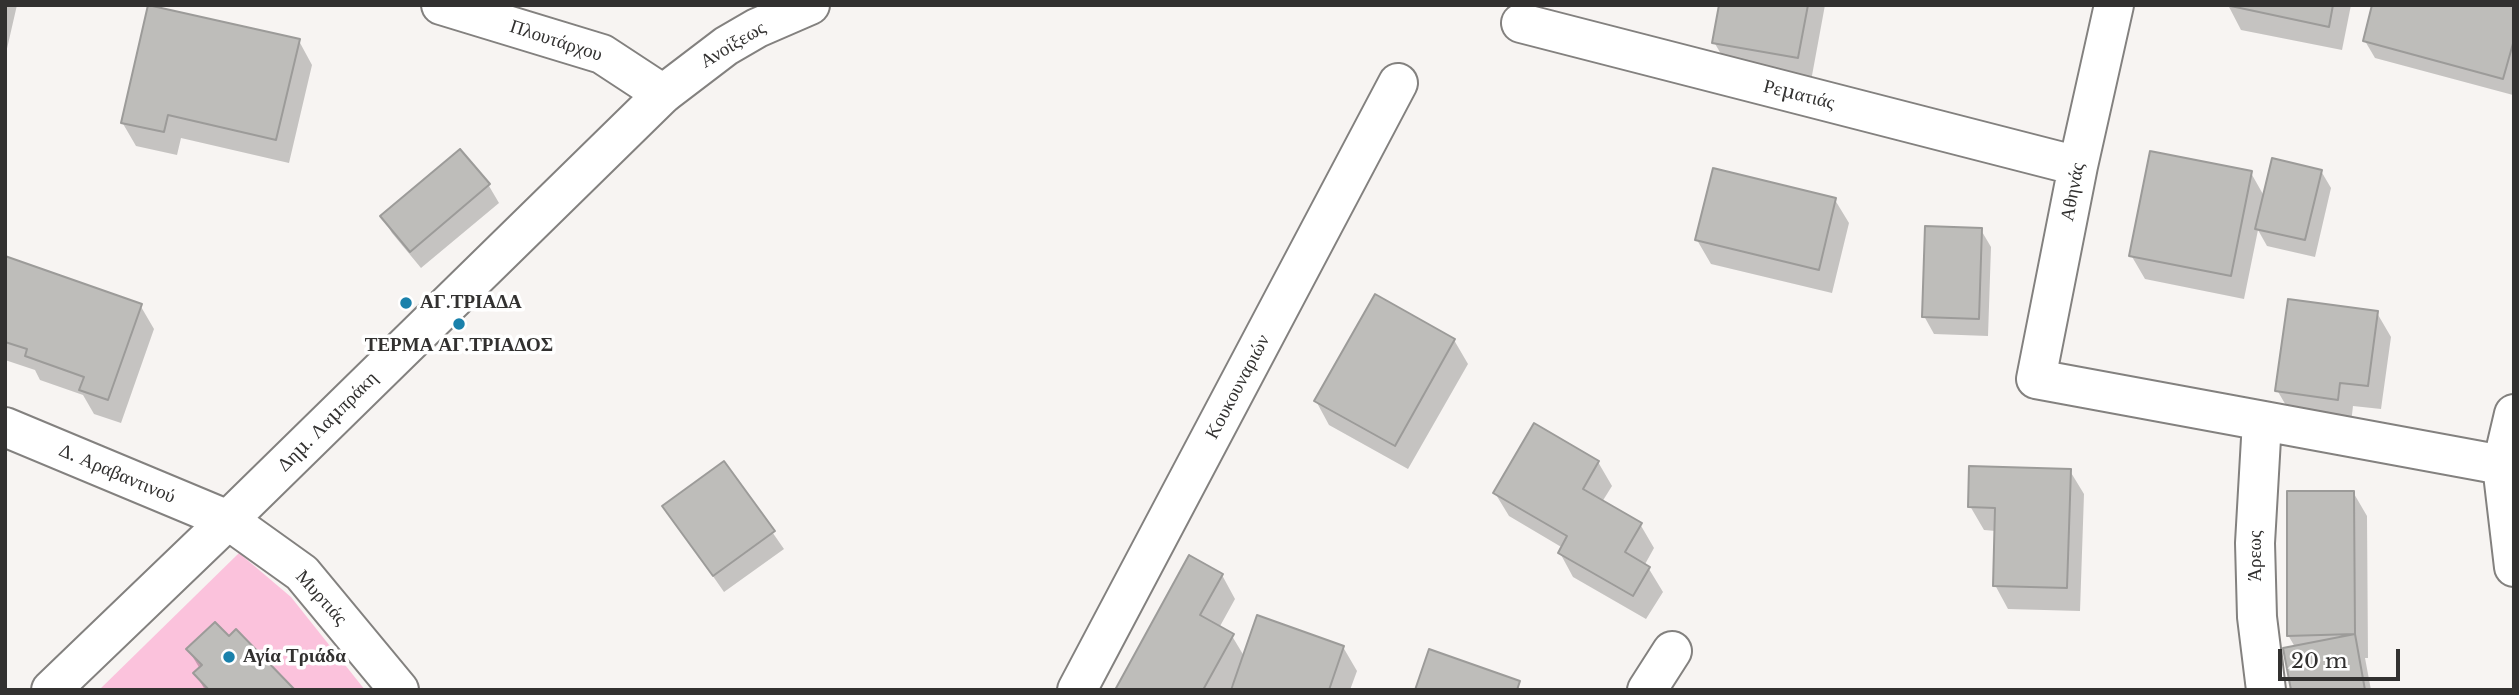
<!DOCTYPE html>
<meta charset="utf-8">
<style>
body{margin:0}
#map{position:relative;width:2519px;height:695px;overflow:hidden;background:#f7f4f2;font-family:"Libre Baskerville",serif}
canvas{display:block}
.frame{position:absolute;inset:0;border:7px solid #323130;pointer-events:none}
.scale{position:absolute;left:2278px;top:649px;width:122px;height:32px;box-sizing:border-box;border:4px solid #323130;border-top:0;padding-left:9px;font-size:21px;line-height:24px;white-space:nowrap;color:#323130;-webkit-text-stroke:5px #fff;paint-order:stroke}
</style>
<div id="map">
<canvas width="2519" height="695"></canvas>
<div class="frame"></div>
<div class="scale">20 m</div>
</div>
<script>
const ctx = document.querySelector('canvas').getContext('2d');
ctx.lineJoin = 'round';
function fill(path, color) {
  ctx.fillStyle = color;
  ctx.fill(path, 'evenodd');
}
function toPath(rows) {
  const path = new Path2D();
  for (const r of rows) {
    path.moveTo(r[0], r[1]);
    for (let i = 2; i < r.length; i += 2) path.lineTo(r[i], r[i + 1]);
  }
  return path;
}
function trace(path, color, width, dash) {
  ctx.strokeStyle = color;
  ctx.lineWidth = width;
  ctx.lineCap = dash ? 'butt' : 'round';
  ctx.setLineDash(dash || []);
  ctx.stroke(path);
}
function drawText(font, color, halo, rows, align = 'center') {
  ctx.font = font + ' "Libre Baskerville",serif';
  ctx.lineWidth = 7;
  ctx.setLineDash([]);
  ctx.textBaseline = 'middle';
  ctx.strokeStyle = halo;
  ctx.fillStyle = color;
  for (const [text, x, y, turn = 0] of rows) {
    ctx.save();
    ctx.translate(x, y);
    ctx.rotate((+turn || 0) * Math.PI / 180);
    ctx.textAlign = isNaN(turn) ? turn : align;
    if (halo) ctx.strokeText(text, 0, 0);
    ctx.fillText(text, 0, 0);
    ctx.restore();
  }
}
const green = toPath([
 [239,553,291,597,365,690,99,690]
]);
const shadow = toPath([
 [5,5,17,5,6,53,5,53],
 [1721,5,1825,5,1811,81,1728,66,1714,42],
 [2228,5,2351,5,2342,50,2241,30],
 [2514,5,2513,95,2375,58,2365,41],
 [299,41,312,65,289,163,181,138,177,155,136,146,122,122],
 [460,151,489,186,499,203,421,268,392,233,382,216],
 [2321,171,2331,188,2315,257,2267,246,2258,230,2244,299,2145,279,2131,255,2251,173,2264,196],
 [1835,200,1849,223,1832,293,1711,264,1697,240],
 [1981,230,1991,247,1988,336,1934,334,1924,316],
 [5,257,140,305,154,329,121,423,94,414,83,395,40,380,35,370,5,360],
 [2377,313,2391,337,2381,409,2353,406,2351,423,2291,414,2277,390],
 [1454,340,1468,364,1408,469,1329,425,1316,401],
 [1598,462,1612,486,1602,502,1640,524,1654,548,1644,566,1649,569,1663,592,1646,619,1573,577,1560,553,1563,548,1509,516,1495,493],
 [724,463,784,549,724,592,664,506],
 [2070,471,2084,494,2080,611,2008,609,1995,585,1996,531,1984,530,1970,506],
 [2353,492,2367,516,2368,658,2365,658,2371,690,2293,690,2295,647,2288,635],
 [1222,575,1235,599,1219,628,1232,636,1244,656,1343,647,1357,671,1350,690,1233,690,1234,686,1232,685,1230,690,1117,690],
 [229,638,293,690,205,690,195,673,200,669,188,649]
]);
const building = toPath([
 [148,5,300,39,276,140,168,115,164,132,121,123,148,5],
 [1719,5,1808,5,1798,58,1712,43,1719,5],
 [2226,5,2333,5,2329,27,2226,5],
 [2372,5,2514,5,2514,40,2503,79,2363,41,2372,5],
 [460,149,490,184,410,252,380,216,460,149],
 [2150,151,2252,171,2231,276,2129,256,2150,151],
 [2272,158,2322,170,2305,240,2255,229,2272,158],
 [1713,168,1836,198,1819,270,1695,240,1713,168],
 [1925,226,1982,228,1979,319,1922,317,1925,226],
 [5,256,142,304,108,400,79,390,84,377,25,356,27,349,5,342,5,256],
 [1375,294,1455,339,1395,446,1314,401,1375,294],
 [2288,299,2378,311,2368,386,2340,383,2338,400,2275,391,2288,299],
 [1534,423,1599,461,1583,489,1642,523,1625,552,1650,567,1633,596,1558,553,1567,536,1493,493,1534,423],
 [724,461,775,531,713,576,662,506,724,461],
 [1969,466,2071,469,2067,588,1993,586,1995,508,1968,507,1969,466],
 [2287,491,2354,491,2355,634,2287,636,2287,491],
 [1189,555,1223,574,1200,615,1234,634,1203,690,1115,690,1189,555],
 [1257,615,1344,646,1329,690,1231,690,1257,615],
 [215,622,229,636,236,629,295,690,209,690,193,673,202,665,186,649,215,622],
 [2355,634,2365,690,2291,690,2283,648,2355,634],
 [1429,649,1520,681,1517,690,1415,690,1429,649]
]);
const minor = toPath([
 [441,5,602,54,663,94],
 [2114,5,2078,166,2036,379,2502,465],
 [1521,23,2078,166],
 [2514,414,2502,465,2514,567],
 [2262,421,2255,543,2257,617,2266,690],
 [5,427,228,520,302,573,399,690],
 [1077,690,1398,83],
 [1647,690,1672,651]
]);
const tertiary = toPath([
 [51,690,228,520,663,94,726,46,757,28,810,5]
]);
const markers = [
 [406,303,7,"#1a81ab"],
 [459,324,7,"#1a81ab"],
 [229,657,7,"#1a81ab"]
];
const streetNames = [
 ["Πλουτάρχου",556,41,18],
 ["Ανοίξεως",733,45,-31],
 ["Ρεματιάς",1799,95,14],
 ["Αθηνάς",2073,192,-79],
 ["Κουκουναριών",1238,387,-62],
 ["Δημ. Λαμπράκη",328,422,-45],
 ["Δ. Αραβαντινού",117,474,23],
 ["Άρεως",2256,556,-90],
 ["Μυρτιάς",321,598,48]
];
const poiNames = [
 ["ΑΓ.ΤΡΙΑΔΑ",420,303],
 ["ΤΕΡΜΑ ΑΓ.ΤΡΙΑΔΟΣ",459,346,"center"],
 ["Αγία Τριάδα",243,657]
];
fill(green, '#fbc2dc');
fill(shadow, '#0003');
fill(building, '#bebdba');
trace(building, '#9c9b99', 2);
trace(minor, '#83817f', 42);
trace(tertiary, '#83817f', 42);
trace(minor, '#fff', 38);
trace(tertiary, '#fff', 38);
for (const [x, y, r, color] of markers) {
  const dot = new Path2D();
  dot.arc(x, y, r, 0, 2 * Math.PI);
  ctx.fillStyle = color;
  ctx.fill(dot);
  trace(dot, '#fff', 2.5);
}
drawText('19px', '#323130', '#fff', streetNames);
drawText('bold 19px', '#323130', '#fff', poiNames, 'left');
</script>
